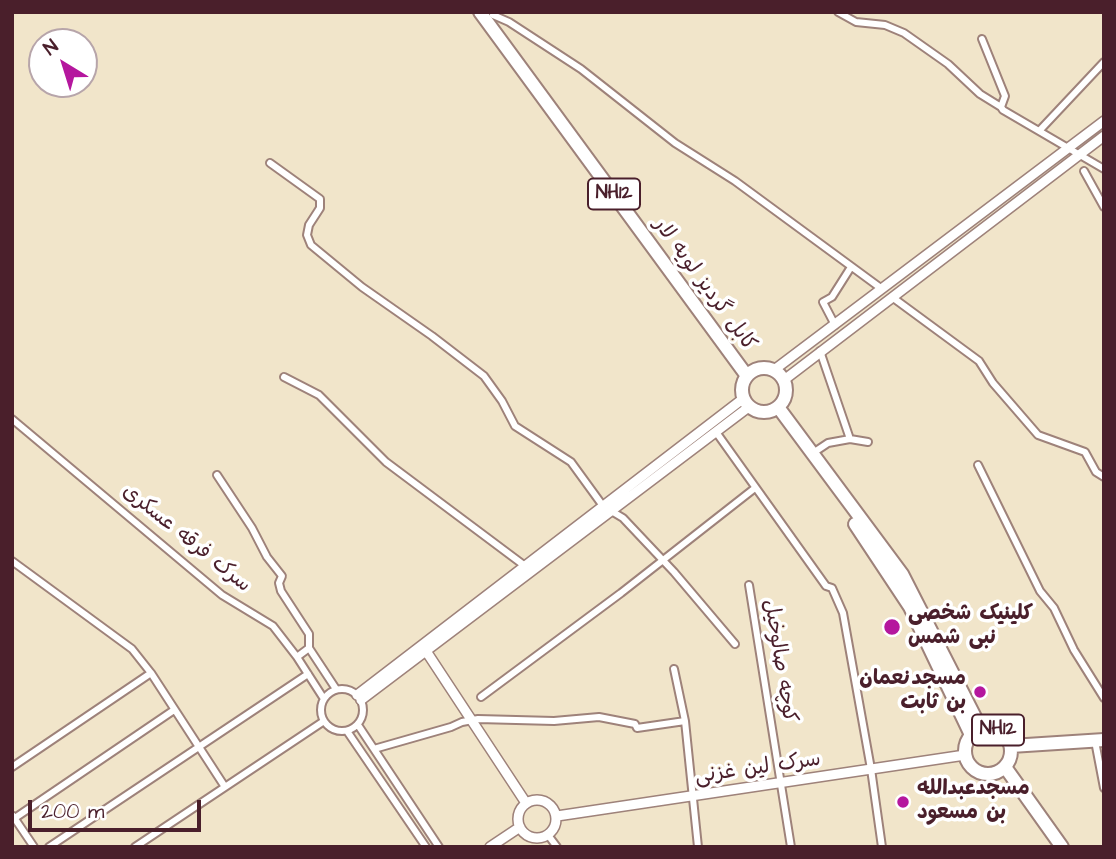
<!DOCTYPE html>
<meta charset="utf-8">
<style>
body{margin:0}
#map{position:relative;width:1116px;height:859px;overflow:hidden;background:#f1e5ca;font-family:"Architects Daughter",sans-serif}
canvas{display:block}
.frame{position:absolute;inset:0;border:14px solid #4a1f2b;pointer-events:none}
.north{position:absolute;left:28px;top:28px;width:70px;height:70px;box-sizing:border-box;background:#fff;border:2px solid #b7a5aa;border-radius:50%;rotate:322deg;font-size:19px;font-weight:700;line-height:28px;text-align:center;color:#4a1f2b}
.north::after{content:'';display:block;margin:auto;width:24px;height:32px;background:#b5179e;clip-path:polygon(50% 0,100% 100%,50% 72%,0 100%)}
.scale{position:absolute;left:28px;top:800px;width:173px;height:32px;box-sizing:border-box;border:4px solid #4a1f2b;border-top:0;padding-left:9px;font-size:21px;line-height:24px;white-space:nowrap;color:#4a1f2b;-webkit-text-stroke:5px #fff;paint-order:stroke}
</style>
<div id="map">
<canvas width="1116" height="859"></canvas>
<div class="frame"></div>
<div class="north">N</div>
<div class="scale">200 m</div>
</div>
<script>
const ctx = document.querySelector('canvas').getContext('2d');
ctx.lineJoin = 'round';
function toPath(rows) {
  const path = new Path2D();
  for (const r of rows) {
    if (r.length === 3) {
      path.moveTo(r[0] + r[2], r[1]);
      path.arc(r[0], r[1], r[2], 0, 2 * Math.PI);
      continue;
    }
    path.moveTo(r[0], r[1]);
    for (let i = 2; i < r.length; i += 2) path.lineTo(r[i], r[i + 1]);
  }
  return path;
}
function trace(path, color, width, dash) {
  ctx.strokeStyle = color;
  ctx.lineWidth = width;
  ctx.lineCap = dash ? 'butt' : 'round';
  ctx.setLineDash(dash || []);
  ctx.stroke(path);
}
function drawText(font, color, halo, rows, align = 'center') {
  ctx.font = font + ' "Architects Daughter","Playpen Sans Arabic",sans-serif';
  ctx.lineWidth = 7;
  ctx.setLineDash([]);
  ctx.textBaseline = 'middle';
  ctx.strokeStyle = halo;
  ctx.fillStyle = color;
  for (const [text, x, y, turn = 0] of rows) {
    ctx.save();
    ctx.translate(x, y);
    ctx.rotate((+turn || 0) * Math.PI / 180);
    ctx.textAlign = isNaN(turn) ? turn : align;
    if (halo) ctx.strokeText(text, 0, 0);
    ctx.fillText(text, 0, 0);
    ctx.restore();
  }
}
const street = toPath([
 [838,12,856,22,885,25,904,33,948,64,980,94,1001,107],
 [493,15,509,22,581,69,675,143,735,181,882,289],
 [982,39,1005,96,1001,107,1003,110,1104,169],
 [1040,130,1104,62],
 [270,163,320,199,320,208,309,225,307,235,311,245,362,287,432,336,484,376,502,401,515,426,571,462,603,506,623,518,674,572,735,644],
 [1084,171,1104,207],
 [892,297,979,361,993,383,1038,435,1085,452,1096,472,1104,477],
 [835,325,823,302,832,297,851,267],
 [820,351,850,439],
 [284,377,319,395,386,462,525,566],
 [12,419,222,595,273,626,297,657,324,699],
 [716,432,826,586,832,588,843,613,871,769,882,847],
 [813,453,828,443,850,439,868,442],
 [978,465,1040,591,1054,608,1074,650,1104,698],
 [217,475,252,528,267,557,282,576,279,583,281,591,309,634,309,648],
 [12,561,132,649,151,673,225,787],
 [749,585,791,847],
 [297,657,309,648,336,689],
 [674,669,685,721,698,847],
 [342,710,21],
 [481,697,621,593,755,488],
 [358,725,439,847],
 [347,731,426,847],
 [1095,741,1104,788],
 [374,749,451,727,462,722,478,719,554,721,599,717,635,724,637,728,685,721],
 [12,767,151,673],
 [13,816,34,847],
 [12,820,174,710],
 [548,835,557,847],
 [49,847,308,674],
 [135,847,324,721]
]);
const secondary = toPath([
 [774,370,1104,121],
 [784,380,1104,136],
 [426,651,526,803],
 [357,695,744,398],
 [361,700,750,406],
 [537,819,19],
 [557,816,965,755],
 [490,847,520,827]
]);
const highway = toPath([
 [480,12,747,376],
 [764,390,22],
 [778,407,902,574,981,729],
 [855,524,910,607,971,735],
 [988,751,23],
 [1011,746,1104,740],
 [1005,767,1062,847]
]);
const markers = [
 [892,627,9,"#b5179e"],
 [980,692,7,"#b5179e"],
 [903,802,7,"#b5179e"]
];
const shields = [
 [614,194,52],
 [998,730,52]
];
const shieldNames = [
 ["NH12",614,194],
 ["NH12",998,730]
];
const streetNames = [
 ["کابل گردیز لویه لار",704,285,54],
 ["سرک فرقه عسکری",186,539,39],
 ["کوچه صالوخیل",779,661,81],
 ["سرک لین غزنی",758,769,-8]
];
const poiNames = [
 ["کلینیک شخصی",908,615],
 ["نبی شمس",908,639],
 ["مسجدنعمان",966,680,"right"],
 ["بن ثابت",966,704,"right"],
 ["مسجدعبدالله",917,790],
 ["بن مسعود",917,814]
];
trace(street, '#9e827a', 10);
trace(secondary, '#9e827a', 12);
trace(highway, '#9e827a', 16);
trace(street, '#fff', 6);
trace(secondary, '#fff', 9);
trace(highway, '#fff', 12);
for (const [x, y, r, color] of markers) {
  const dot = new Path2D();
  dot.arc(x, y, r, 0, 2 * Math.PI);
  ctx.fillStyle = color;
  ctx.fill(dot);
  trace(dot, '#fff', 2.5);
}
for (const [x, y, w] of shields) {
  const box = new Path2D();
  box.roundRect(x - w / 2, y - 15.5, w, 31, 5);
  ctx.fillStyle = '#fff';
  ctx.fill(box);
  trace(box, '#4a1f2b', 2);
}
drawText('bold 19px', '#4a1f2b', null, shieldNames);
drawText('21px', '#4a1f2b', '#fff', streetNames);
drawText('bold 21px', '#4a1f2b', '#fff', poiNames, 'left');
</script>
